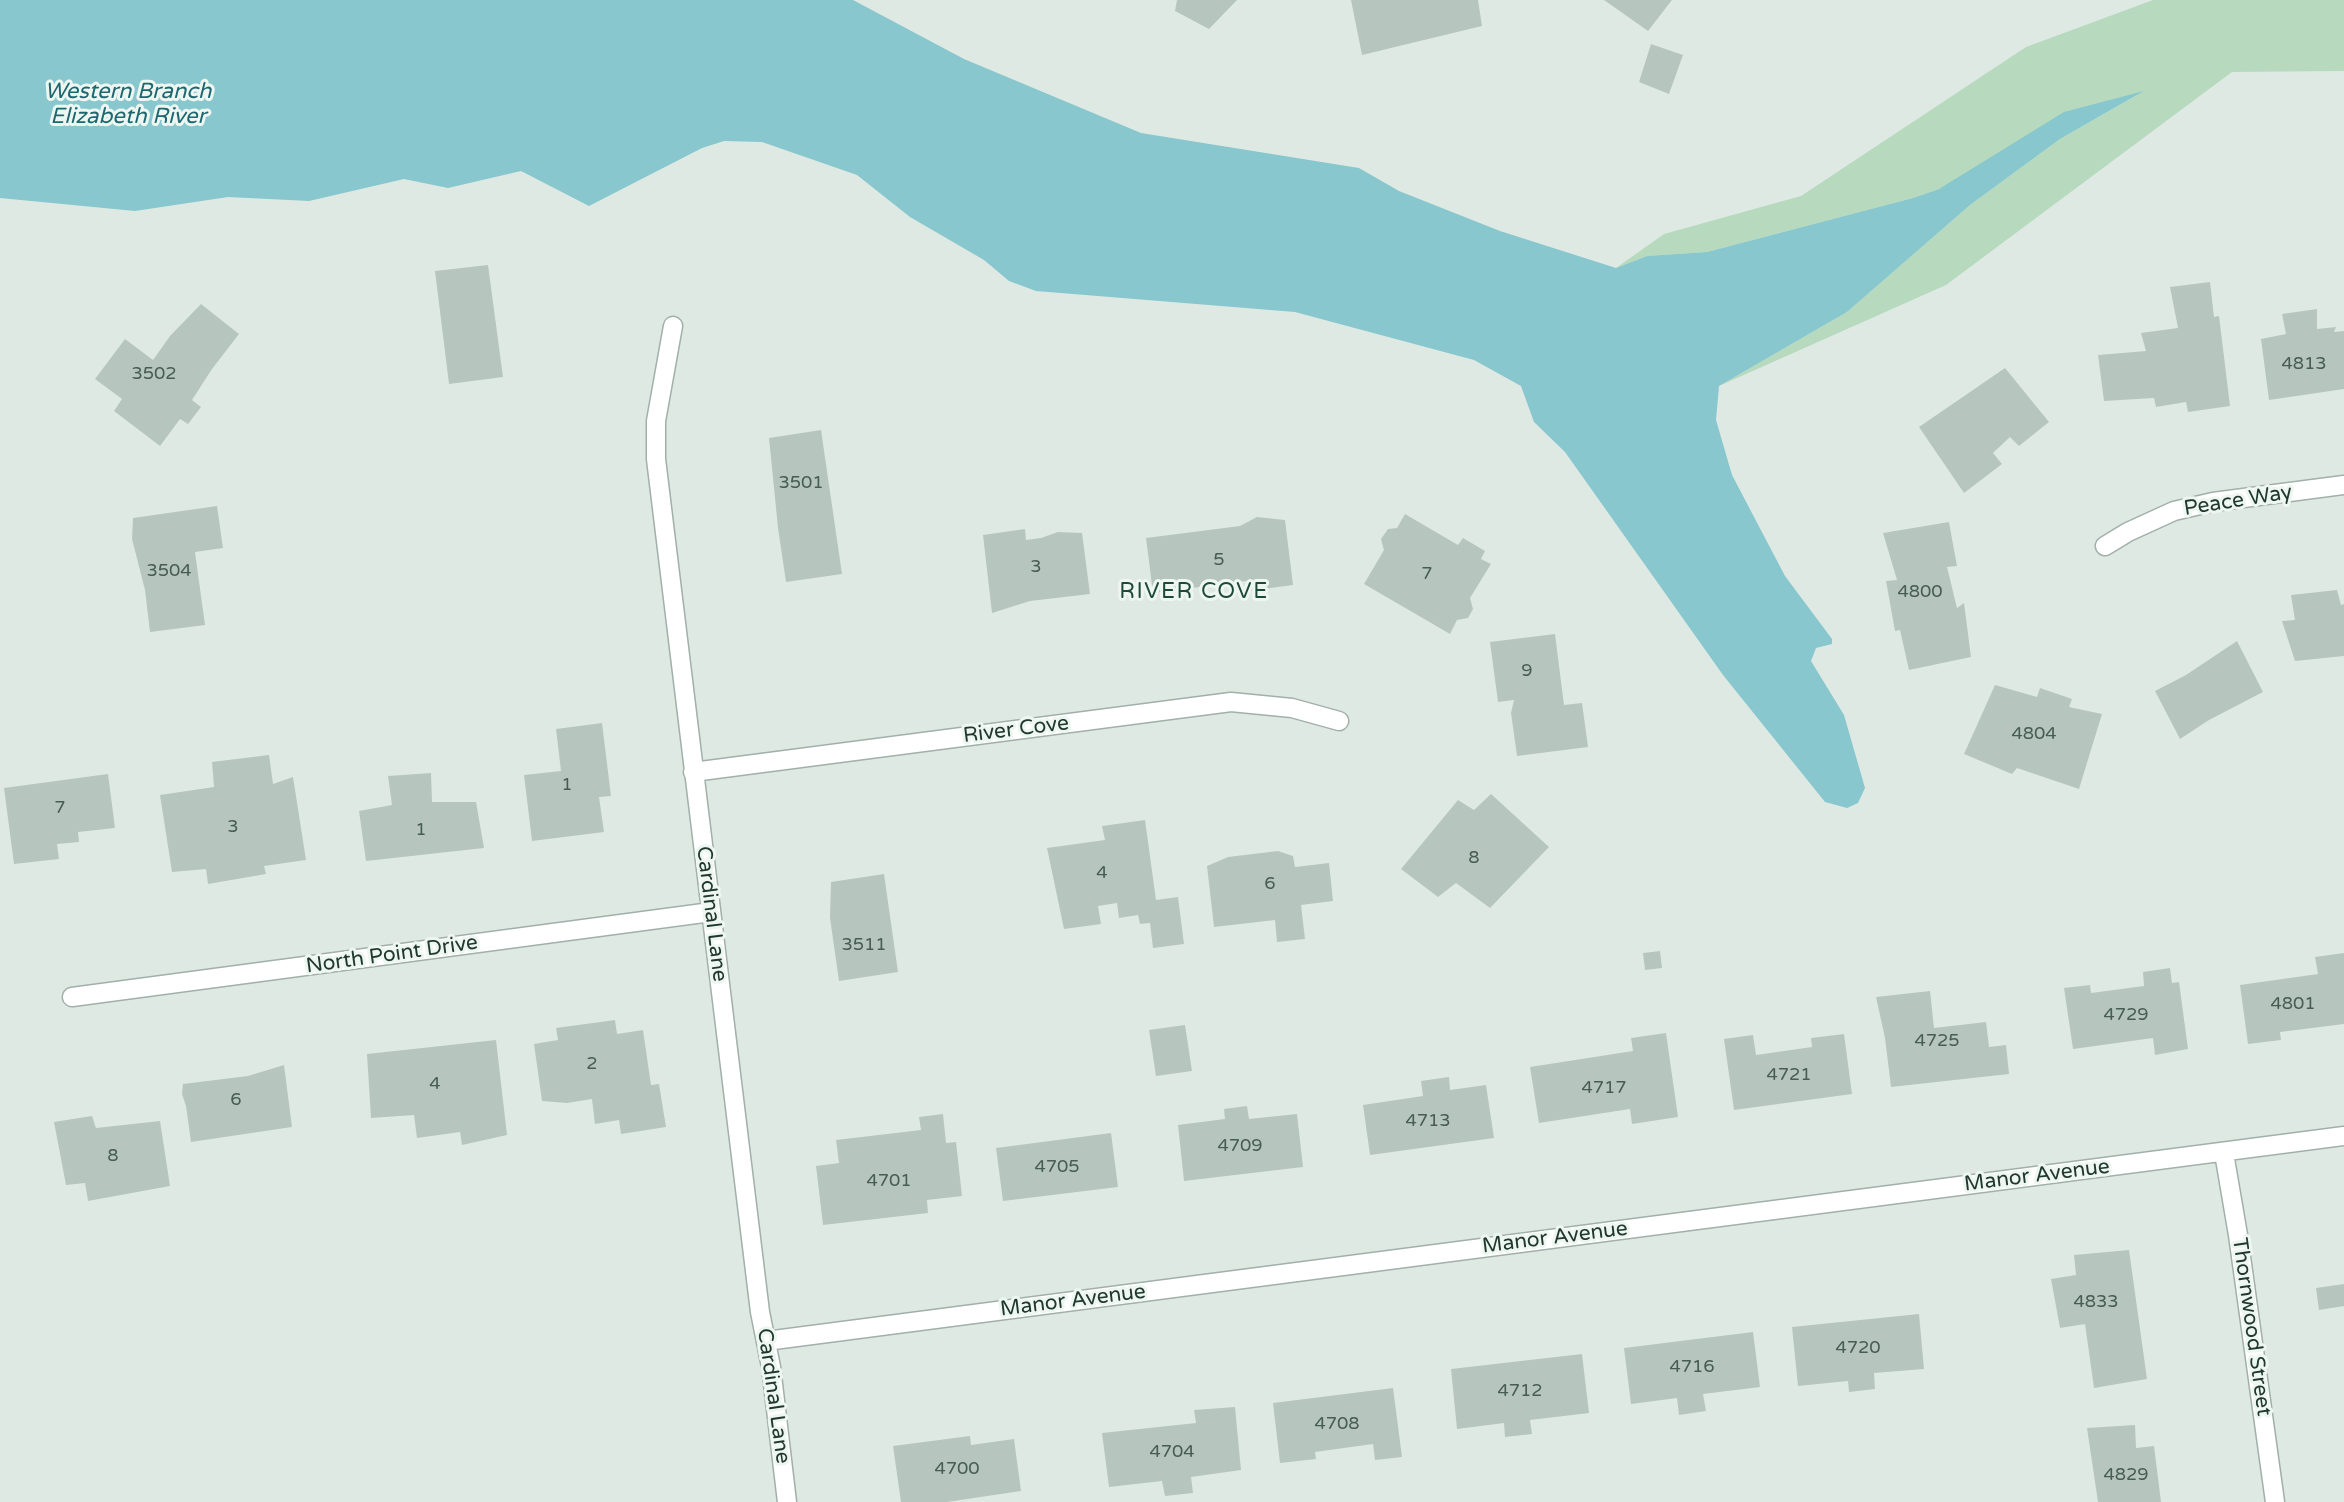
<!DOCTYPE html>
<style>
body{margin:0}
canvas{display:block;background:#dee9e3}
</style>
<canvas width="2344" height="1502"></canvas>
<script>
const ctx = document.querySelector('canvas').getContext('2d');
ctx.lineJoin = 'round';
function fill(path, color) {
  ctx.fillStyle = color;
  ctx.fill(path, 'evenodd');
}
function toPath(rows) {
  const path = new Path2D();
  for (const r of rows) {
    path.moveTo(r[0], r[1]);
    for (let i = 2; i < r.length; i += 2) path.lineTo(r[i], r[i + 1]);
  }
  return path;
}
function trace(path, color, width, dash) {
  ctx.strokeStyle = color;
  ctx.lineWidth = width;
  ctx.lineCap = dash ? 'butt' : 'round';
  ctx.setLineDash(dash || []);
  ctx.stroke(path);
}
function drawText(font, color, halo, rows, align = 'center') {
  ctx.font = font + ' "Varela Round",sans-serif';
  ctx.lineWidth = 6;
  ctx.setLineDash([]);
  ctx.textBaseline = 'middle';
  ctx.strokeStyle = halo;
  ctx.fillStyle = color;
  for (const [text, x, y, turn = 0] of rows) {
    ctx.save();
    ctx.translate(x, y);
    ctx.rotate((+turn || 0) * Math.PI / 180);
    ctx.textAlign = isNaN(turn) ? turn : align;
    if (halo) ctx.strokeText(text, 0, 0);
    ctx.fillText(text, 0, 0);
    ctx.restore();
  }
}
const green = toPath([
 [2153,0,2344,0,2344,71,2232,72,1946,285,1719,386,1847,312,1970,205,2060,139,2141,93,1939,189,1913,198,1707,252,1647,256,1616,268,1664,234,1801,196,2026,47]
]);
const water = toPath([
 [0,0,853,0,964,59,1141,133,1359,168,1399,191,1500,231,1616,268,1647,256,1707,252,1913,198,1939,189,2064,112,2144,91,2060,139,1970,205,1847,312,1719,386,1716,420,1732,475,1785,576,1832,639,1832,644,1816,648,1811,661,1844,715,1865,788,1858,803,1847,808,1825,802,1723,675,1565,452,1534,422,1521,386,1474,360,1295,312,1036,291,1009,281,984,260,910,217,857,175,762,142,724,141,702,148,589,206,521,171,448,188,404,179,309,201,228,197,135,211,0,198]
]);
const building = toPath([
 [1177,0,1237,0,1209,29,1175,11],
 [1351,0,1478,0,1482,26,1362,55],
 [1604,0,1672,0,1648,31],
 [1651,44,1683,55,1669,94,1639,82],
 [488,265,503,377,449,384,435,271],
 [2210,282,2214,317,2219,316,2230,406,2188,412,2186,402,2156,407,2154,398,2104,401,2098,355,2146,351,2141,333,2178,328,2170,287],
 [201,304,239,334,212,369,192,400,201,407,188,424,180,419,160,446,114,411,122,399,95,379,125,339,153,360,170,336],
 [2317,309,2317,329,2336,327,2334,332,2344,331,2344,389,2269,400,2261,339,2286,334,2282,314],
 [2005,368,2049,422,2019,446,2010,437,1993,453,2002,464,1964,493,1919,427],
 [821,430,842,574,786,582,778,528,769,438],
 [217,506,223,548,195,552,205,625,150,632,145,590,132,539,133,518],
 [1405,514,1458,545,1463,538,1485,551,1481,559,1491,564,1470,598,1473,609,1468,618,1457,620,1450,634,1364,584,1384,550,1381,539,1388,529,1397,528],
 [1257,517,1285,520,1293,585,1248,591,1246,581,1153,593,1146,538,1240,526],
 [1949,522,1957,566,1947,567,1957,608,1964,603,1971,657,1909,670,1900,630,1895,631,1886,581,1897,580,1883,533],
 [1025,529,1026,540,1041,538,1058,532,1082,533,1090,594,1030,601,992,613,983,535],
 [2337,590,2341,605,2344,604,2344,656,2295,661,2282,621,2295,620,2291,595],
 [1555,634,1564,705,1582,703,1588,747,1517,756,1511,713,1514,700,1498,702,1490,642],
 [2237,641,2263,692,2209,720,2180,739,2155,691,2186,675],
 [1995,685,2037,697,2040,688,2072,699,2069,707,2102,714,2079,789,2017,768,2012,774,1964,754],
 [602,723,611,796,599,797,604,832,532,841,524,775,561,771,556,729],
 [269,755,273,784,293,777,306,860,264,866,266,874,208,884,206,869,172,872,160,795,214,787,212,762],
 [431,773,432,802,476,802,484,848,366,861,359,811,392,805,388,776],
 [108,774,115,828,78,832,79,842,57,844,59,859,14,864,4,788],
 [1491,794,1549,847,1490,908,1456,883,1438,897,1401,869,1458,800,1474,810],
 [1145,820,1156,900,1178,897,1184,944,1153,948,1150,923,1140,924,1138,915,1119,918,1117,903,1098,906,1101,924,1064,929,1047,848,1105,840,1102,826],
 [1278,851,1293,856,1295,867,1329,863,1333,901,1301,905,1305,939,1277,942,1275,920,1214,927,1207,866,1228,857],
 [884,874,898,972,839,981,830,918,831,882],
 [1660,951,1662,968,1645,970,1643,953],
 [2344,953,2344,1024,2280,1032,2281,1040,2248,1044,2240,985,2318,974,2315,957],
 [2170,968,2172,983,2179,982,2188,1049,2155,1055,2153,1038,2073,1049,2064,988,2090,985,2091,993,2144,986,2143,972],
 [1930,991,1934,1028,1986,1022,1989,1047,2006,1045,2009,1074,1891,1087,1885,1038,1876,997],
 [615,1020,617,1034,643,1030,651,1085,659,1084,666,1127,621,1134,619,1120,595,1124,592,1099,567,1103,542,1101,534,1044,558,1040,556,1028],
 [1185,1025,1192,1071,1156,1076,1149,1030],
 [1666,1033,1678,1117,1632,1124,1630,1109,1539,1123,1530,1067,1633,1051,1631,1038],
 [1844,1034,1852,1094,1734,1110,1724,1039,1753,1035,1756,1055,1812,1047,1811,1038],
 [496,1040,507,1135,462,1145,460,1132,417,1138,414,1115,371,1118,367,1054],
 [284,1065,292,1127,191,1142,186,1106,182,1094,183,1084,248,1076],
 [1449,1077,1450,1090,1486,1085,1494,1138,1370,1155,1363,1105,1423,1096,1421,1081],
 [1247,1106,1249,1119,1297,1114,1303,1167,1184,1181,1178,1125,1225,1119,1224,1109],
 [943,1114,946,1143,956,1142,962,1196,927,1200,928,1213,823,1225,816,1166,839,1163,836,1140,921,1130,919,1117],
 [92,1116,96,1128,160,1121,170,1186,88,1201,85,1183,66,1185,54,1122],
 [1111,1133,1118,1187,1003,1201,996,1148],
 [2129,1250,2147,1379,2094,1388,2085,1324,2060,1328,2051,1279,2076,1275,2074,1255],
 [2344,1284,2344,1306,2319,1310,2316,1288],
 [1919,1314,1924,1369,1874,1373,1875,1389,1849,1392,1848,1381,1798,1386,1792,1327],
 [1753,1332,1760,1387,1703,1394,1706,1411,1679,1415,1677,1398,1631,1404,1624,1348],
 [1582,1354,1589,1413,1530,1420,1532,1434,1505,1437,1504,1423,1457,1429,1451,1369],
 [1393,1388,1402,1457,1375,1460,1373,1444,1315,1452,1316,1459,1280,1463,1273,1403],
 [1235,1407,1241,1470,1191,1477,1193,1493,1165,1496,1162,1481,1109,1487,1102,1433,1196,1423,1194,1410],
 [2135,1425,2136,1448,2154,1446,2161,1502,2098,1502,2087,1428],
 [970,1436,971,1445,1014,1439,1021,1491,947,1502,901,1502,893,1446]
]);
const street = toPath([
 [673,326,656,421,656,459,760,1312,771,1367,787,1502],
 [2105,546,2128,532,2174,511,2213,502,2344,485],
 [693,772,1231,702,1292,708,1339,721],
 [72,997,711,912],
 [2224,1153,2238,1235,2275,1502],
 [766,1341,2344,1136]
]);
const numberNames = [
 ["4813",2304,364],
 ["3502",154,374],
 ["3501",801,483],
 ["5",1219,560],
 ["3",1036,567],
 ["3504",169,571],
 ["7",1427,574],
 ["4800",1920,592],
 ["9",1527,671],
 ["4804",2034,734],
 ["1",567,785],
 ["7",60,808],
 ["3",233,827],
 ["1",421,830],
 ["8",1474,858],
 ["4",1102,873],
 ["6",1270,884],
 ["3511",864,945],
 ["4801",2293,1004],
 ["4729",2126,1015],
 ["4725",1937,1041],
 ["2",592,1064],
 ["4721",1789,1075],
 ["4",435,1084],
 ["4717",1604,1088],
 ["6",236,1100],
 ["4713",1428,1121],
 ["4709",1240,1146],
 ["8",113,1156],
 ["4705",1057,1167],
 ["4701",889,1181],
 ["4833",2096,1302],
 ["4720",1858,1348],
 ["4716",1692,1367],
 ["4712",1520,1391],
 ["4708",1337,1424],
 ["4704",1172,1452],
 ["4700",957,1469],
 ["4829",2126,1475]
];
const streetNames = [
 ["Peace Way",2238,501,-9],
 ["River Cove",1016,730,-7],
 ["Cardinal Lane",711,914,83],
 ["North Point Drive",392,955,-8],
 ["Manor Avenue",2037,1176,-7],
 ["Manor Avenue",1555,1238,-7],
 ["Manor Avenue",1073,1301,-7],
 ["Thornwood Street",2251,1327,82],
 ["Cardinal Lane",773,1396,82]
];
const waterNames = [
 ["Western Branch",128,92],
 ["Elizabeth River",128,117]
];
const neighbourhoodNames = [
 ["RIVER COVE",1194,592]
];
fill(green, '#b7dabe');
fill(water, '#87c7cd');
fill(building, '#b6c6bf');
trace(street, '#a1b0aa', 21);
trace(street, '#fff', 18);
drawText('18px', '#465c54', null, numberNames);
drawText('21px', '#203830', '#eef6f1', streetNames);
drawText('italic 22px', '#1d6870', '#eef6f1', waterNames);
ctx.letterSpacing = '1.5px';
drawText('22px', '#1d493b', '#eef6f1', neighbourhoodNames);
ctx.letterSpacing = '0px';
</script>
